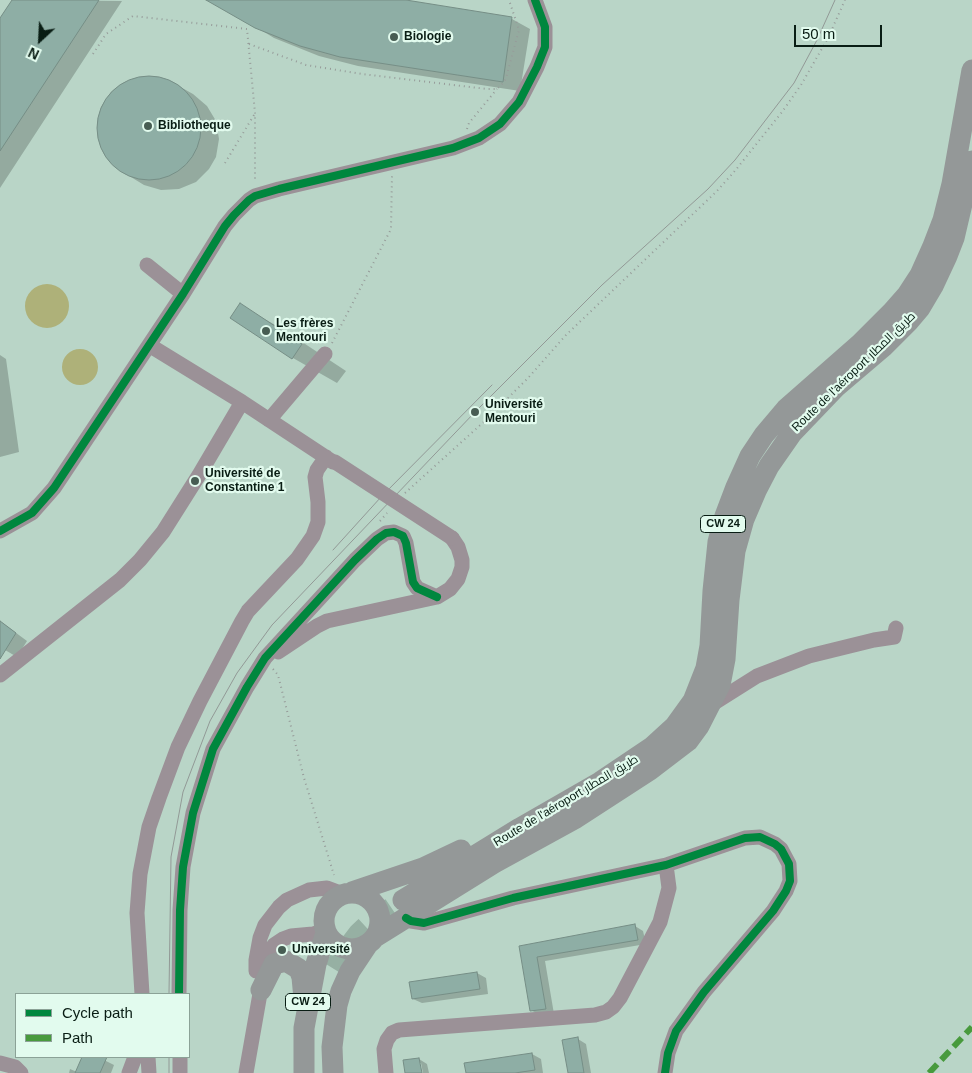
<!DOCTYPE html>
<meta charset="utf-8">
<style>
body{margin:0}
#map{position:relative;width:972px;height:1073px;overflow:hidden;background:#b9d5c7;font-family:Arial,sans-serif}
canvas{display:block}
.legend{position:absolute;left:15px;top:993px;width:175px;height:65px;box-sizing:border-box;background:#e2fbee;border:1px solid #8ba297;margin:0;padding:6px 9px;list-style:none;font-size:15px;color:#091d14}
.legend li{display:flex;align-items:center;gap:10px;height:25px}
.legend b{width:25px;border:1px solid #8ba297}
.north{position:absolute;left:15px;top:15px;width:50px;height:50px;-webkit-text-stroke:4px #e2fbee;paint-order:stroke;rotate:205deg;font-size:14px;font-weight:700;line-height:20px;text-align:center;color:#091d14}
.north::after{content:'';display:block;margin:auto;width:18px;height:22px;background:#091d14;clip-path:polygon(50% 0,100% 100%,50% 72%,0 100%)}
.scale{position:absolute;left:794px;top:25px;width:88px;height:22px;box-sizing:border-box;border:2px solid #091d14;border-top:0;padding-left:6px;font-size:15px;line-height:18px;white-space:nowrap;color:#091d14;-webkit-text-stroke:4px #e2fbee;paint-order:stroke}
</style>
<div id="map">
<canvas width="972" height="1073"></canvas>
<ul class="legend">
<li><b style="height:6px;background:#00873e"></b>Cycle path</li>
<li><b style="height:6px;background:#489a3d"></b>Path</li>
</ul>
<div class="north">N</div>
<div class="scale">50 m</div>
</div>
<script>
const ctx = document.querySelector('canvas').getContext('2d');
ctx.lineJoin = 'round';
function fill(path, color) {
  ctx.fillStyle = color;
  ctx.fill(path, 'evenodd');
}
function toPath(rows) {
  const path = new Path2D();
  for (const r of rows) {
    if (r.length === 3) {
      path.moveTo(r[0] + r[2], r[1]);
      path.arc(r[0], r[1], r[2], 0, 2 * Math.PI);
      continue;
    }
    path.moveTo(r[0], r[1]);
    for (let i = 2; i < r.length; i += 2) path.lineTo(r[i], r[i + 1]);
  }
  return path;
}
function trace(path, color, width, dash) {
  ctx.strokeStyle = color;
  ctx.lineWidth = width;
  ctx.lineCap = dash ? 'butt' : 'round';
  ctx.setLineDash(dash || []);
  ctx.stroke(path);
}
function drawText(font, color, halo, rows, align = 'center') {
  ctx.font = font + ' Arial,Cairo,sans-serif';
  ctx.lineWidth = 4.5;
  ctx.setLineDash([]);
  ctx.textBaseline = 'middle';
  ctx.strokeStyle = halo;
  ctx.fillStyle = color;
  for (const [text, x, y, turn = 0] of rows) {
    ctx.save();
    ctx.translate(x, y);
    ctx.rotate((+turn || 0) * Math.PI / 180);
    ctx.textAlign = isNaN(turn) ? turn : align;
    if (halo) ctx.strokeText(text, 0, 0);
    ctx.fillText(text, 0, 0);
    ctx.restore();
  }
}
const water = toPath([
 [47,306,22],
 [80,367,18]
]);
const shadow = toPath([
 [14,0,122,1,0,188,0,21],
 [212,0,398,0,512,19,530,29,520,91,358,66,319,56,274,38],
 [140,77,158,77,175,84,193,94,207,106,216,121,219,139,216,157,209,169,196,182,179,189,161,190,144,185,126,174,107,158,99,142,97,124,101,107,111,92,123,83],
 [240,305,284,330,346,371,337,383,293,358,232,318],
 [0,355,6,359,19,452,0,457],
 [0,621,27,641,17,657,0,647],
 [635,926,643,931,646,944,545,961,554,1014,539,1015,531,1010,520,947],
 [477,973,486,978,488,994,422,1003,413,999],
 [578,1039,586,1044,591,1073,569,1073],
 [532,1054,541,1059,543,1073,467,1073],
 [83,1057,98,1057,114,1065,111,1073,69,1073,70,1069,77,1072],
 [419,1059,427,1064,429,1073,423,1073,421,1063,419,1063,420,1073,407,1073]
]);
const building = toPath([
 [12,0,99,0,0,151,0,18,12,0],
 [206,0,406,0,512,17,503,82,340,57,300,46,255,28,206,0],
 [149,128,52],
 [240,303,302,344,292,359,230,318,240,303],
 [0,621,16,633,0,659,0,621],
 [635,924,638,940,537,957,546,1009,530,1011,519,946,635,924],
 [477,972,480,989,412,999,409,982,477,972],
 [578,1037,584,1073,568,1073,562,1040,578,1037],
 [532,1053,535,1070,515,1073,466,1073,464,1063,532,1053],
 [82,1057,107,1057,100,1073,75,1073,82,1057],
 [419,1058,422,1073,405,1073,403,1060,419,1058]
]);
const highwayTunnel = toPath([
 [334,969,346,950,359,933,372,921,403,900]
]);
const path = toPath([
 [249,44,306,65,362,74,487,89,497,89,504,82,506,78,519,30,509,0],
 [93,54,106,34,133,16,247,29,255,113,255,181],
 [467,129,469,123,497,89],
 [225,163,254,115],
 [332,343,391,229,392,175],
 [405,493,487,419,528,378,566,335,716,192,734,172,782,112,801,85,828,38,845,0],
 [380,521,387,513],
 [273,669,278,675,304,778,334,875]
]);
const minor = toPath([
 [147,265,183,294],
 [149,345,242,402,333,462],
 [269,420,325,354],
 [0,531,32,513,54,488,183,294,225,226,234,215,249,200,255,196,279,189,453,148,479,138,500,124,519,102,537,67,545,47,545,27,535,0],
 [278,652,317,626,327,621,437,597,450,589,458,579,462,567,462,560,458,547,452,538],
 [0,675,120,580,140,560,163,532,199,475,242,402],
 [711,705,757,676,809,656,874,640,894,637,896,628],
 [406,918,411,921,424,923,513,898,666,865,745,838,760,837,775,844,781,849,789,864,790,881,786,891,773,911,704,992,676,1031,668,1053,665,1073],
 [256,971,256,960,260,938,265,925,279,907,287,900,309,890,327,888,343,894],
 [142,994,137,913,140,874,149,827,159,798,178,747,200,701,242,621,248,611,297,559,313,536,318,522,318,502,315,477,317,470,326,457],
 [179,994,180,910,183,867,193,813,213,749,247,687,265,658,355,560,377,539,386,533,394,532,403,536,406,543,413,582,417,588,437,597],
 [148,1057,149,1073],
 [180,1057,180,1073],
 [0,1063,15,1067,21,1073],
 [129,1073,135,1057],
 [246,1073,267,954,274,945,283,939,291,936,313,934,319,932,324,927],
 [386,1073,384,1049,387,1040,392,1033,399,1030,595,1015,606,1012,613,1007,620,998,660,922,669,888,666,865]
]);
const highway = toPath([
 [352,892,423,868,461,850],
 [352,921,28],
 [403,900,520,828,600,782,652,747,675,726,693,701,706,668,710,646,713,591,718,542,725,516,736,487,750,456,764,435,786,409,860,344,892,312,907,295,920,275,933,246,943,220,952,184,972,70],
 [375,937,494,863,576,818,650,770,688,741,699,726,720,685,725,659,729,600,735,551,744,519,756,491,769,466,792,433,836,387,883,347,909,321,920,308,933,286,947,256,954,238,972,161],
 [261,990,274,964,286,961,299,969,302,977,304,999],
 [304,1073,304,1028,316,964,326,933],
 [333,1073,332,1047,337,1005,341,991,350,971,368,944]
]);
const tram = toPath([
 [333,550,381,497,492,385],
 [169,994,171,857,183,792,210,721,237,673,272,625,475,412,602,285,708,189,735,160,794,83,817,40,835,0],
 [169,1057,169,1073]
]);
const minorBridge = toPath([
 [335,462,452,538]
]);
const quiet = toPath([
 [929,1073,972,1027]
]);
const cycleway = toPath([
 [0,531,32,513,54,488,183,294,225,226,234,215,249,200,255,196,279,189,453,148,479,138,500,124,519,102,537,67,545,47,545,27,535,0],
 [406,918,411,921,424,923,513,898,666,865,745,838,760,837,775,844,781,849,789,864,790,881,786,891,773,911,704,992,676,1031,668,1053,665,1073],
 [179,994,180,910,183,867,193,813,213,749,247,687,265,658,355,560,377,539,386,533,394,532,403,536,406,543,413,582,417,588,437,597]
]);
const markers = [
 [394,37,5,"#475d53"],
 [148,126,5,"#475d53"],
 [266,331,5,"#475d53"],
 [475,412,5,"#475d53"],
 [195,481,5,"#475d53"],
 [282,950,5,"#475d53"]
];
const shields = [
 [723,524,45],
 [308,1002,45]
];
const shieldNames = [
 ["CW 24",723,524],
 ["CW 24",308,1002]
];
const poiNames = [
 ["Biologie",404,37],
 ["Bibliotheque",158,126],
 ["Les frères",276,324],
 ["Mentouri",276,338],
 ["Université",485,405],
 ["Mentouri",485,419],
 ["Université de",205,474],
 ["Constantine 1",205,488],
 ["Université",292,950]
];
const streetNames = [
 ["Route de l'aéroport طريق المطار",854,372,-44],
 ["Route de l'aéroport طريق المطار",566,801,-31]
];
fill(water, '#aeb179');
fill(shadow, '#0003');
fill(building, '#8eaea5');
trace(building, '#768e86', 1);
trace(highwayTunnel, '#96b0a3', 21, [21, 11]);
trace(path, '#969b99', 2, [1, 4]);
trace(minor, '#9b9197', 15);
trace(highway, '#949898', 21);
trace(tram, '#929996', 1);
trace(minorBridge, '#9b9197', 15);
trace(quiet, '#489a3d', 6, [12, 6]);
trace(cycleway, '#00873e', 8);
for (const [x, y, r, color] of markers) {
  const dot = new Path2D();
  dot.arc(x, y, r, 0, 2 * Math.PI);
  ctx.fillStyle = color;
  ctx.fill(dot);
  trace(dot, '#e2fbee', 2);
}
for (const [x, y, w] of shields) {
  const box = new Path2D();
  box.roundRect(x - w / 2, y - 8.5, w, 17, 4);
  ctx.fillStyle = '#e2fbee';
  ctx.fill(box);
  trace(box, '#091d14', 1);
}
drawText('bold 11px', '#091d14', null, shieldNames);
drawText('bold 12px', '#091d14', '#e2fbee', poiNames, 'left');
drawText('12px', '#091d14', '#e2fbee', streetNames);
</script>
